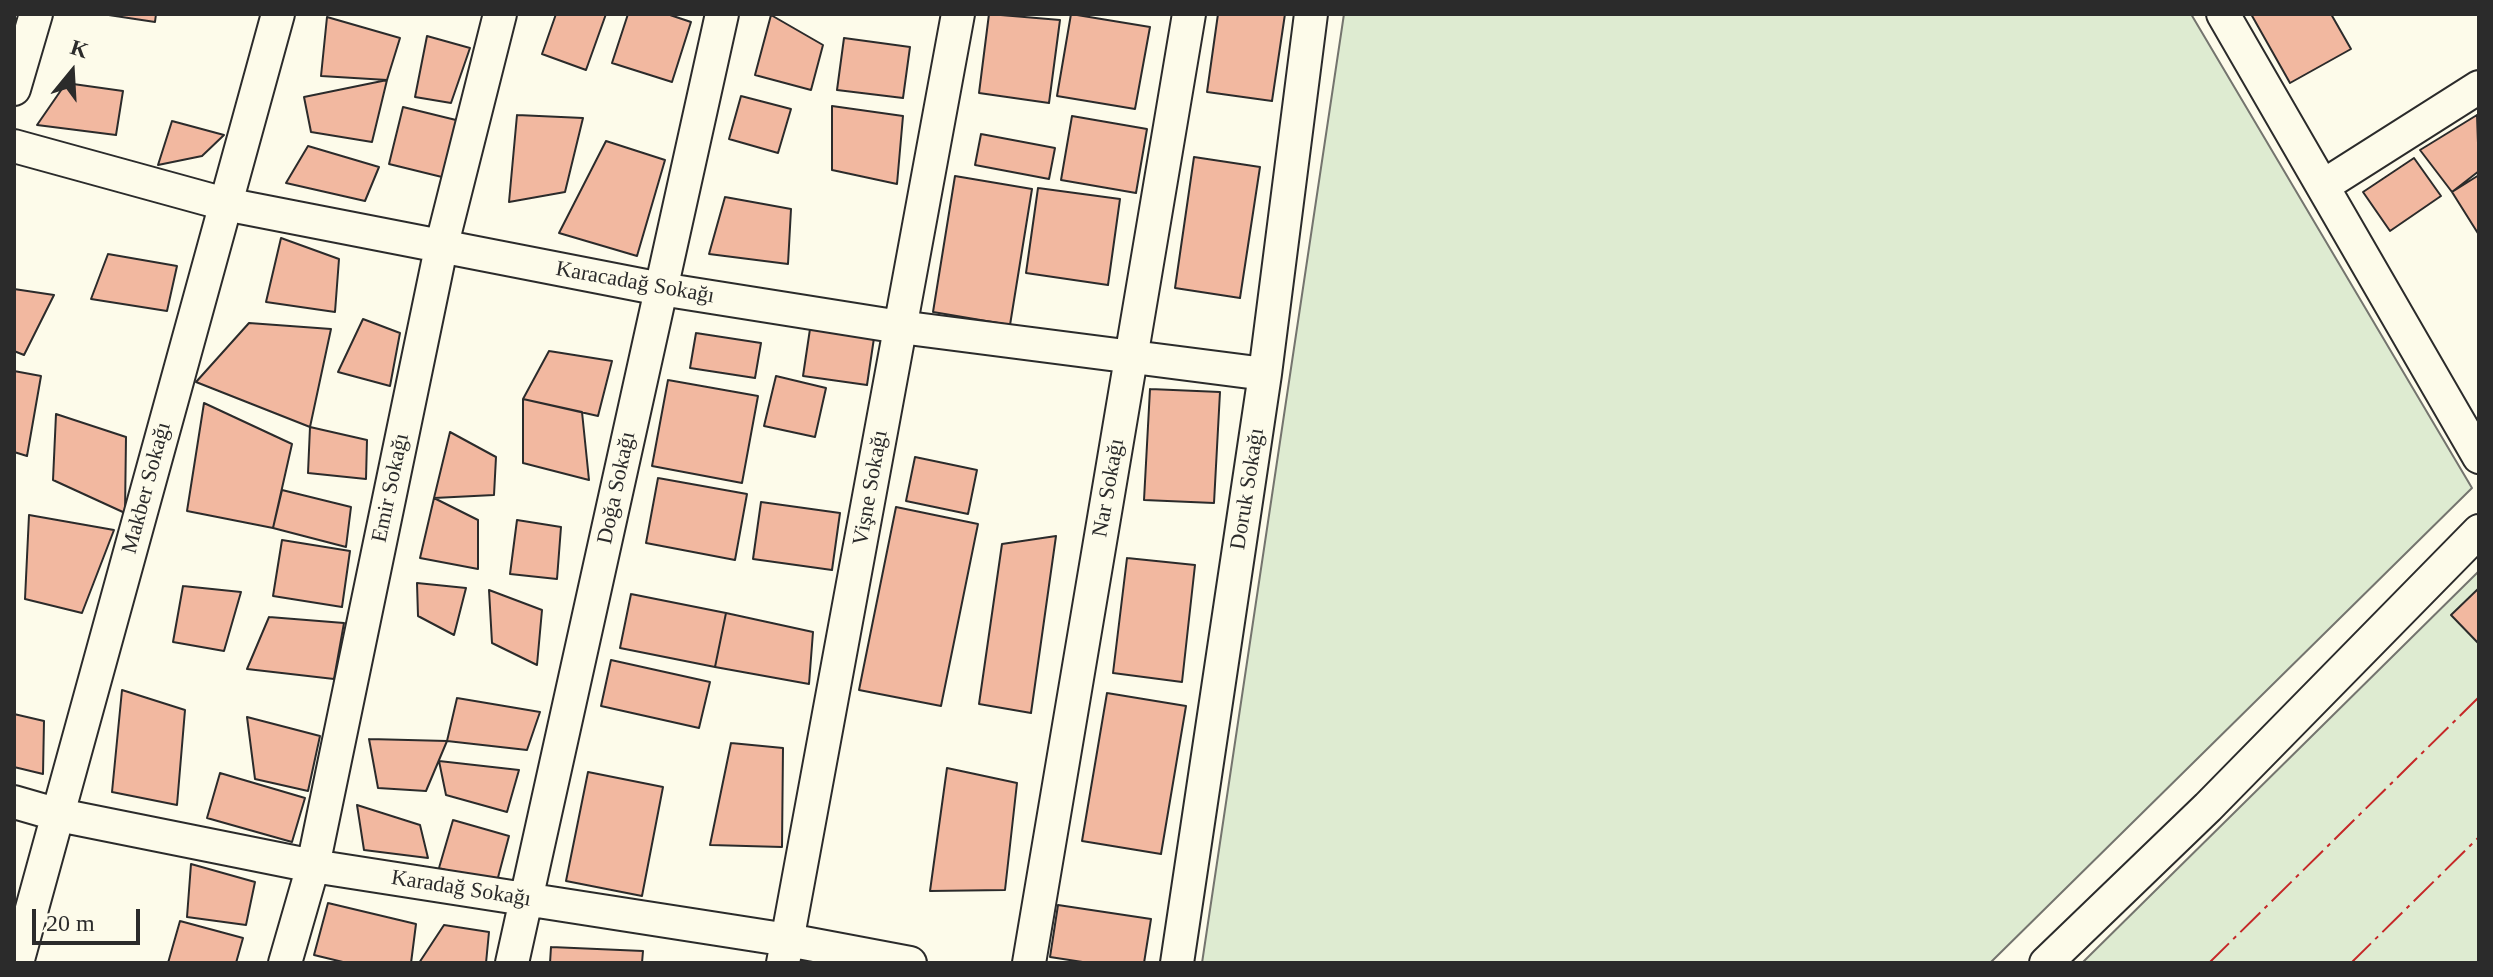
<!DOCTYPE html>
<meta charset="utf-8">
<style>
body{margin:0}
#map{position:relative;width:2493px;height:977px;overflow:hidden;background:#fdfbea;font-family:"Times New Roman",serif}
canvas{display:block}
.frame{position:absolute;inset:0;border:16px solid #2b2b2b;pointer-events:none}
.north{position:absolute;left:32px;top:32px;width:80px;height:80px;-webkit-text-stroke:6px #fdfbea;paint-order:stroke;rotate:18deg;font-size:22px;font-weight:700;line-height:32px;text-align:center;color:#2b2b2b}
.north::after{content:'';display:block;margin:auto;width:28px;height:36px;background:#2b2b2b;clip-path:polygon(50% 0,100% 100%,50% 72%,0 100%)}
.scale{position:absolute;left:32px;top:909px;width:108px;height:36px;box-sizing:border-box;border:4px solid #2b2b2b;border-top:0;padding-left:10px;font-size:24px;line-height:28px;white-space:nowrap;color:#2b2b2b;-webkit-text-stroke:6px #fdfbea;paint-order:stroke}
</style>
<div id="map">
<canvas width="2493" height="977"></canvas>
<div class="frame"></div>
<div class="north">K</div>
<div class="scale">20 m</div>
</div>
<script>
const ctx = document.querySelector('canvas').getContext('2d');
ctx.lineJoin = 'round';
function fill(path, color) {
  ctx.fillStyle = color;
  ctx.fill(path, 'evenodd');
}
function toPath(rows) {
  const path = new Path2D();
  for (const r of rows) {
    path.moveTo(r[0], r[1]);
    for (let i = 2; i < r.length; i += 2) path.lineTo(r[i], r[i + 1]);
  }
  return path;
}
function trace(path, color, width, dash) {
  ctx.strokeStyle = color;
  ctx.lineWidth = width;
  ctx.lineCap = dash ? 'butt' : 'round';
  ctx.setLineDash(dash || []);
  ctx.stroke(path);
}
function drawText(font, color, halo, rows, align = 'center') {
  ctx.font = font + ' "Times New Roman",serif';
  ctx.lineWidth = 6;
  ctx.setLineDash([]);
  ctx.textBaseline = 'middle';
  ctx.strokeStyle = halo;
  ctx.fillStyle = color;
  for (const [text, x, y, turn = 0] of rows) {
    ctx.save();
    ctx.translate(x, y);
    ctx.rotate((+turn || 0) * Math.PI / 180);
    ctx.textAlign = isNaN(turn) ? turn : align;
    if (halo) ctx.strokeText(text, 0, 0);
    ctx.fillText(text, 0, 0);
    ctx.restore();
  }
}
const green = toPath([
 [1344,14,2191,14,2472,488,1990,963,1202,963,1344,14],
 [2479,571,2479,963,2082,963,2479,571]
]);
const building = toPath([
 [102,14,156,14,155,22,102,14],
 [556,14,606,14,586,70,542,54,556,14],
 [628,14,667,14,691,22,672,82,612,63,628,14],
 [989,14,1060,20,1049,103,979,93,989,14],
 [1071,14,1150,27,1135,109,1057,96,1071,14],
 [1218,14,1285,14,1272,101,1207,92,1218,14],
 [2251,14,2331,14,2351,49,2290,83,2251,14],
 [771,15,823,45,811,90,755,75,771,15],
 [327,17,400,38,387,80,321,76,327,17],
 [427,36,470,48,451,103,415,97,427,36],
 [844,38,910,47,903,98,837,90,844,38],
 [387,80,372,142,311,132,304,97,387,80],
 [66,83,123,91,116,135,37,125,66,83],
 [741,96,791,109,778,153,729,139,741,96],
 [832,106,903,116,897,184,832,170,832,106],
 [403,107,460,121,446,178,389,164,403,107],
 [517,115,583,118,565,192,509,202,517,115],
 [2477,115,2479,171,2452,192,2420,150,2477,115],
 [1072,116,1147,129,1136,193,1061,180,1072,116],
 [172,121,224,135,202,156,158,165,172,121],
 [981,134,1055,148,1049,179,975,165,981,134],
 [606,141,665,160,637,256,559,233,606,141],
 [308,146,379,167,365,201,286,183,308,146],
 [1194,157,1260,167,1240,298,1175,288,1194,157],
 [2414,158,2441,196,2390,231,2363,192,2414,158],
 [2479,175,2479,235,2452,192,2479,175],
 [955,176,1032,189,1010,325,933,312,955,176],
 [1038,188,1120,199,1108,285,1026,273,1038,188],
 [725,197,791,209,788,264,709,254,725,197],
 [281,238,339,259,335,312,266,302,281,238],
 [108,254,177,266,167,311,91,299,108,254],
 [14,289,54,295,24,355,14,351,14,289],
 [363,319,400,333,390,386,338,372,363,319],
 [249,323,331,329,310,427,196,382,249,323],
 [810,329,874,338,867,385,803,376,810,329],
 [696,333,761,343,755,378,690,368,696,333],
 [549,351,612,361,598,416,523,399,549,351],
 [14,371,41,376,27,456,14,452,14,371],
 [776,376,826,388,815,437,764,426,776,376],
 [668,380,758,396,742,483,652,466,668,380],
 [1150,389,1220,392,1214,503,1144,500,1150,389],
 [523,399,582,412,589,480,523,463,523,399],
 [204,403,292,444,273,528,187,511,204,403],
 [56,414,126,437,125,513,53,480,56,414],
 [310,427,367,440,366,479,308,473,310,427],
 [450,432,496,457,494,495,434,498,450,432],
 [915,457,977,470,968,514,906,501,915,457],
 [658,478,747,494,735,560,646,543,658,478],
 [282,490,351,507,346,547,273,528,282,490],
 [434,498,478,520,478,569,420,558,434,498],
 [761,502,840,513,832,570,753,559,761,502],
 [896,507,978,524,941,706,859,690,896,507],
 [29,515,114,530,82,613,25,599,29,515],
 [517,520,561,527,557,579,510,574,517,520],
 [1056,536,1031,713,979,704,1002,544,1056,536],
 [282,540,350,551,342,607,273,596,282,540],
 [1127,558,1195,565,1182,682,1113,673,1127,558],
 [417,583,466,588,454,635,418,616,417,583],
 [183,586,241,592,224,651,173,642,183,586],
 [2479,588,2479,644,2451,615,2479,588],
 [489,590,542,610,537,665,492,643,489,590],
 [631,594,726,613,715,667,620,648,631,594],
 [726,613,813,632,809,684,715,667,726,613],
 [269,617,344,623,334,679,247,669,269,617],
 [611,660,710,682,699,728,601,706,611,660],
 [122,690,185,710,177,805,112,792,122,690],
 [1107,693,1186,706,1161,854,1082,841,1107,693],
 [457,698,540,712,527,750,447,741,457,698],
 [14,714,44,721,43,774,14,767,14,714],
 [247,717,320,736,308,791,255,779,247,717],
 [369,739,447,741,426,791,378,788,369,739],
 [731,743,783,748,782,847,710,845,731,743],
 [439,761,519,770,507,812,446,795,439,761],
 [947,768,1017,783,1005,890,930,891,947,768],
 [588,772,663,787,642,896,566,881,588,772],
 [220,773,305,798,292,842,207,818,220,773],
 [357,805,420,825,428,858,364,850,357,805],
 [453,820,509,836,496,885,439,868,453,820],
 [191,864,255,882,246,925,187,917,191,864],
 [328,903,416,924,411,963,347,963,314,955,328,903],
 [1058,905,1151,919,1144,963,1089,963,1050,957,1058,905],
 [180,921,243,938,236,963,168,963,180,921],
 [444,925,489,932,486,963,419,963,444,925],
 [551,947,643,951,642,963,550,963,551,947]
]);
const street = toPath([
 [2223,14,2479,457],
 [14,89,36,14],
 [14,146,225,204,661,289,900,327,1265,374],
 [2323,186,2479,87],
 [14,802,59,815,313,866,788,940,910,963],
 [17,963,278,14],
 [285,963,313,866,441,248,500,14],
 [512,963,722,14],
 [783,963,958,14],
 [1029,963,1189,14],
 [1177,963,1265,374,1311,14],
 [2046,963,2208,807,2479,531]
]);
const power = toPath([
 [2209,963,2479,697],
 [2351,963,2479,837]
]);
const streetNames = [
 ["Karacadağ Sokağı",635,283,10],
 ["Makber Sokağı",147,488,-75],
 ["Emir Sokağı",391,488,-78],
 ["Doğa Sokağı",617,488,-78],
 ["Vişne Sokağı",871,488,-80],
 ["Nar Sokağı",1109,488,-80],
 ["Doruk Sokağı",1248,489,-81],
 ["Karadağ Sokağı",461,889,9]
];
fill(green, '#deebd1');
trace(green, '#74746e', 2);
fill(building, '#f2b8a0');
trace(building, '#2b2b2b', 2);
trace(street, '#2b2b2b', 36);
trace(street, '#fdfbea', 32);
trace(power, '#c62828', 2, [28, 6, 4, 6]);
drawText('22px', '#2b2b2b', '#fdfbea', streetNames);
</script>
